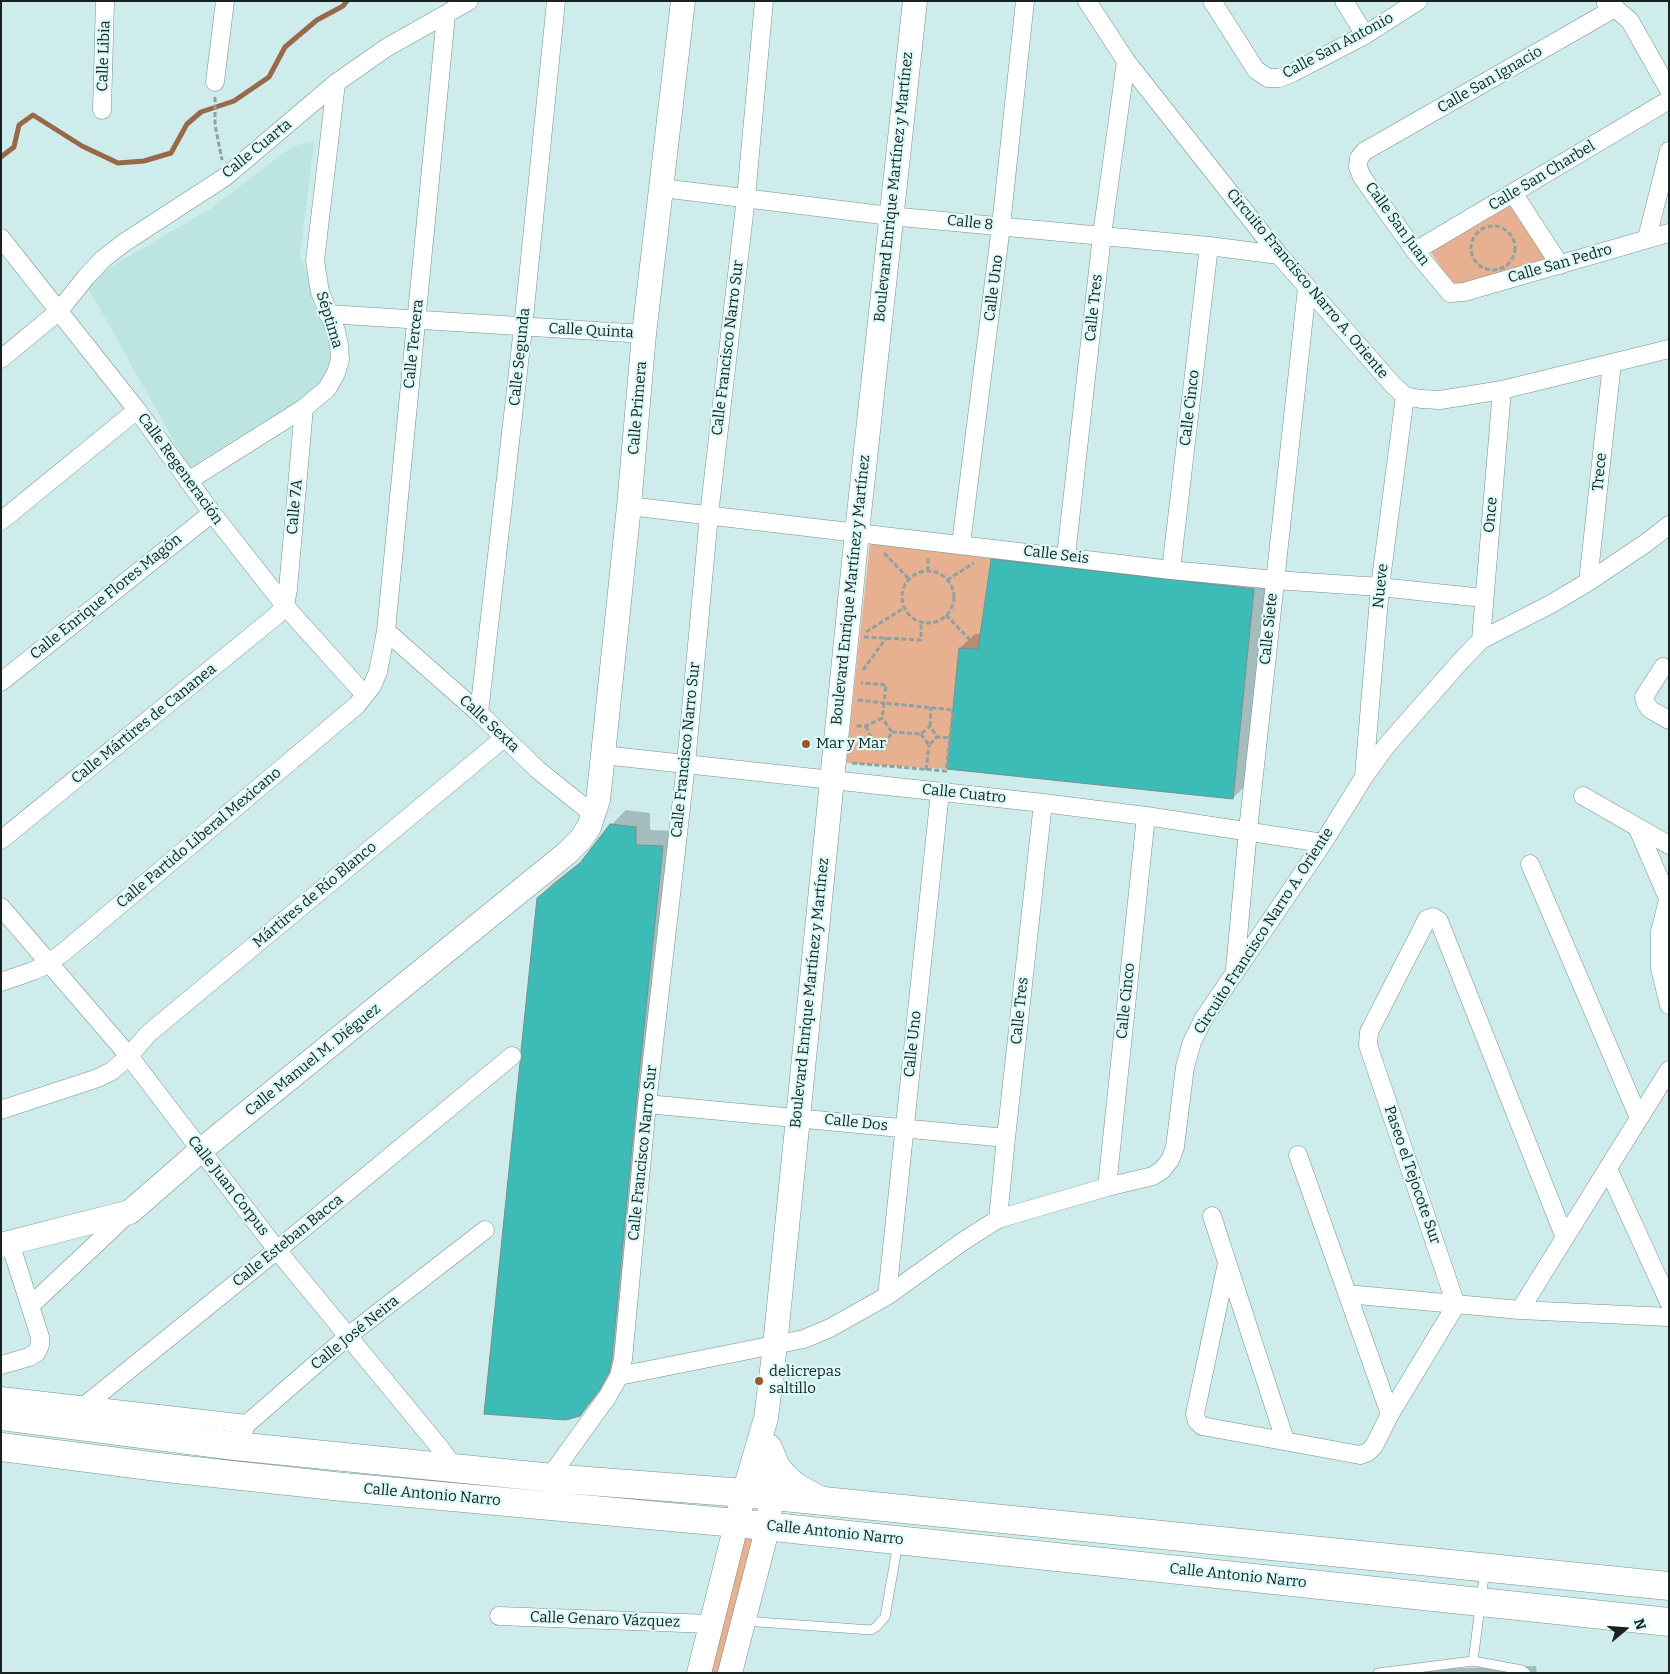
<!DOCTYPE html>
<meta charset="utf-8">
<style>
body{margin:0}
#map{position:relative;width:1670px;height:1674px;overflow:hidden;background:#ceeceb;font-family:Bitter,serif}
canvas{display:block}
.frame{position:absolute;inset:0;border:2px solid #172221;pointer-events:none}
.north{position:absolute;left:1600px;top:1604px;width:50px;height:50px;-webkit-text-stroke:4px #dbfaf8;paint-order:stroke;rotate:72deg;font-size:14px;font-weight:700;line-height:20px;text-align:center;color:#172221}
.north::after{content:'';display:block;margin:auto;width:18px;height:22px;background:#172221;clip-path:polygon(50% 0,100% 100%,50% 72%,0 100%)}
</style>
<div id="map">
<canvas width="1670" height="1674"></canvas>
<div class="frame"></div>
<div class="north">N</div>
</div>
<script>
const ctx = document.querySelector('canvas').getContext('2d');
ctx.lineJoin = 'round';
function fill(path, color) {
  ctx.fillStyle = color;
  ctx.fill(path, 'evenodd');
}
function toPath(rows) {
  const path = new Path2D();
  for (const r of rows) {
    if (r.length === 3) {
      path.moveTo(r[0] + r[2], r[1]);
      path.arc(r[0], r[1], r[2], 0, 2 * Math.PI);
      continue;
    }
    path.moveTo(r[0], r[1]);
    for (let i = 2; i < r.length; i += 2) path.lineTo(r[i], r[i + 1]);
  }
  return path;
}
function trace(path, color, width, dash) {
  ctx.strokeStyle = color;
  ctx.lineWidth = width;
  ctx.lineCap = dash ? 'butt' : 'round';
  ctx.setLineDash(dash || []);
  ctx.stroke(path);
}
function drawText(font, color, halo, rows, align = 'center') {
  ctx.font = font + ' Bitter,serif';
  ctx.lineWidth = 4.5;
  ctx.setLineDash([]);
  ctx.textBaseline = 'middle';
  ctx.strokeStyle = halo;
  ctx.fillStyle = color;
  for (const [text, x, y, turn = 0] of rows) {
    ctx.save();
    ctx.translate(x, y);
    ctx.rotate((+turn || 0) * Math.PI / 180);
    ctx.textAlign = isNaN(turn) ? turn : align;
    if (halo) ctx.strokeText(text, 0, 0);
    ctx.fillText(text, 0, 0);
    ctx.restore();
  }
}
const built = toPath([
 [314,142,300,256,333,338,329,382,189,468,85,282,210,209,293,146]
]);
const green = toPath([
 [1513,204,1549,258,1454,288,1431,252],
 [870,542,991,554,978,649,959,648,947,769,846,763],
 [745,1536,756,1542,722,1673,710,1673]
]);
const shadow = toPath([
 [1007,545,1268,574,1248,783,1233,798,960,648,975,634,982,634,992,560],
 [626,810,650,813,650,830,678,831,614,1374,594,1399,579,1415,523,1060,538,898,553,883,588,856,611,825],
 [1536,1666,1537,1673,1387,1673,1389,1670]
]);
const stream = toPath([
 [1,157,14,147,19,125,33,115,82,146,118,163,144,161,171,153,187,124,201,112,234,101,269,77,285,47,317,20,343,6,347,1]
]);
const building = toPath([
 [991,559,1254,589,1233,799,947,769,959,648,978,649,991,559],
 [610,824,636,827,636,845,663,846,636,1103,612,1357,609,1372,599,1390,580,1416,566,1420,484,1414,520,1063,522,1059,521,1051,537,898,580,863,610,824]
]);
const path = toPath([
 [215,97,215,125,222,160],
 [1493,248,22],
 [884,553,909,579],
 [928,571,928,557],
 [928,597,26],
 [947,580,974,563],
 [946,615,973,643],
 [866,632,904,608],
 [864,637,921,640,921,622],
 [863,670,886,638],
 [858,700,884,703,886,685,861,683],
 [866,726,877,750,882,750,892,732,882,718],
 [930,726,931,707],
 [892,732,921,734,930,726,937,737,950,738],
 [921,734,929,745,937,737],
 [852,763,946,771,953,710,884,703,882,718,866,726,856,726],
 [926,770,929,745]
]);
const lane = toPath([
 [744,1621,871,1630,876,1627,885,1617,898,1543],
 [1473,1661,1485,1569],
 [1378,1673,1473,1661,1522,1670,1526,1673]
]);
const street = toPath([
 [1087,1,1126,61,1279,255,1393,385,1405,396,1421,399,1440,400,1502,390,1669,349],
 [1212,1,1256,70,1268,78,1279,78,1292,73,1365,35,1418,1],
 [1344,1,1365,35],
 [1606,3,1615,8,1630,21,1669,90],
 [1615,8,1365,151,1359,158,1358,167,1362,177,1415,251,1450,293,1464,292,1669,233],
 [215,82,225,1],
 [102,110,105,1],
 [662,188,890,216,1209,246,1279,255],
 [1513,193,1560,265],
 [1,238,137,410,212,513,285,606,365,695],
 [1647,238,1669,151],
 [1415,251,1669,100],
 [328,314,644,334],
 [1,359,59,311,86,277,103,259,125,242,225,177,336,83,386,48,469,1],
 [188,481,304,408,327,389,336,373,340,359,339,345,336,331,320,292,315,261,336,83],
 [629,506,1171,570,1275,580,1380,587,1483,598],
 [1,521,137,410],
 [961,544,1001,226,1025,1],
 [1066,556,1102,235,1126,61],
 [1171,570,1209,246],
 [1588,582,1612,363],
 [386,631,479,713,538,770,594,815],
 [1481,640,1502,390],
 [1663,667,1644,697,1646,704,1651,710,1669,720],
 [1,682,212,513],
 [479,713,523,328,556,1],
 [603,755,1043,803,1146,816,1323,843],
 [1364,776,1380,587,1405,396],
 [1583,796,1669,845],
 [1638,829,1669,901],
 [1,840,277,615,285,606,288,589,304,408],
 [1530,864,1639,1118],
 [1669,896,1660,932,1660,968,1669,1005],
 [1,907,129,1056,277,1250,441,1449,454,1467],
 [1235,969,1248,830,1307,288],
 [1,982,33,971,48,964,65,951,357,705,372,686,378,672,386,631,446,15],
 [647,1104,1006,1138],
 [1,1110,98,1078,112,1071,129,1056,148,1034,504,738],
 [1298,1155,1390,1414],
 [1608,1169,1669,1302],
 [1107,1187,1146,816],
 [1212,1216,1285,1440],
 [998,1219,1006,1138,1043,803],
 [1227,1263,1195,1414,1197,1421,1202,1426,1360,1455,1368,1452,1374,1446,1390,1414,1456,1305,1368,1045,1369,1032,1427,919,1433,917,1439,921,1565,1238],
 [1347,1294,1520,1310,1669,1317],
 [887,1296,940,792],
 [31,1305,130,1212],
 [1520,1310,1669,1070],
 [1,1365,29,1357,37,1352,40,1345,40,1337,10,1243],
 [619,1376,804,1339,830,1328,887,1296,962,1242,998,1219,1107,1187,1153,1176,1162,1170,1170,1160,1175,1147,1185,1067,1192,1042,1204,1018,1323,843,1364,777,1387,745,1459,663,1481,640,1551,604,1588,582,1646,543,1669,525],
 [1,1396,247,1424],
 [62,1424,277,1250,512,1056],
 [235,1446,247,1424,348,1336,485,1230],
 [549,1478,608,1396,619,1376,623,1359,647,1104,686,764,709,515,746,197,764,1],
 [499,1616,711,1624]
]);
const secondary = toPath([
 [1,1245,130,1212,200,1151,567,853,581,839,589,827,598,800,603,755,629,506,644,334,683,1],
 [699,1673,744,1493,766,1418,775,1346,857,532,915,1],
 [730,1673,768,1526,771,1496,770,1477]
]);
const primary = toPath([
 [1,1416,235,1446,563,1479,744,1493,1669,1586],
 [1,1447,158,1467,343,1487,736,1523,1669,1622],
 [768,1448,776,1467,784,1477,794,1486,817,1499]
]);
const markers = [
 [806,744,5,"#9d582c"],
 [759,1381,5,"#9d582c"]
];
const streetNames = [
 ["Calle San Antonio",1338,46,-28],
 ["Calle Libia",104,56,-88],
 ["Calle San Ignacio",1490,80,-30],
 ["Calle Cuarta",257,149,-39],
 ["Calle San Charbel",1542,176,-31],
 ["Boulevard Enrique Martínez y Martínez",894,187,-84],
 ["Calle 8",970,223,6],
 ["Calle San Juan",1397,224,54],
 ["Calle San Pedro",1560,264,-16],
 ["Circuito Francisco Narro A. Oriente",1307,284,50],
 ["Calle Uno",994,288,-83],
 ["Calle Tres",1094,308,-84],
 ["Séptima",329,320,73],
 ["Calle Quinta",591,331,3],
 ["Calle Tercera",414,344,-84],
 ["Calle Francisco Narro Sur",728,348,-83],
 ["Calle Segunda",520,357,-84],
 ["Calle Primera",638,408,-85],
 ["Calle Cinco",1190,408,-83],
 ["Calle Regeneración",180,469,54],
 ["Trece",1600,472,-84],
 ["Calle 7A",295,507,-85],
 ["Once",1491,515,-85],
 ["Calle Seis",1056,555,7],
 ["Nueve",1381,586,-84],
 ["Boulevard Enrique Martínez y Martínez",851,590,-84],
 ["Calle Enrique Flores Magón",106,597,-39],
 ["Calle Siete",1269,629,-84],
 ["Calle Mártires de Cananea",144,724,-39],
 ["Calle Sexta",489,724,43],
 ["Calle Francisco Narro Sur",686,750,-84],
 ["Calle Cuatro",964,794,6],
 ["Calle Partido Liberal Mexicano",199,838,-40],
 ["Mártires de Río Blanco",315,895,-40],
 ["Circuito Francisco Narro A. Oriente",1264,931,-57],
 ["Boulevard Enrique Martínez y Martínez",810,993,-84],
 ["Calle Cinco",1126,1001,-84],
 ["Calle Tres",1020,1011,-84],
 ["Calle Uno",913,1044,-84],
 ["Calle Manuel M. Diéguez",313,1060,-39],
 ["Calle Dos",856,1123,6],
 ["Calle Francisco Narro Sur",643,1153,-84],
 ["Paseo el Tejocote Sur",1412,1175,71],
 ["Calle Juan Corpus",228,1186,52],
 ["Calle Esteban Bacca",288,1241,-39],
 ["Calle José Neira",355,1333,-39],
 ["Calle Antonio Narro",432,1495,5],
 ["Calle Antonio Narro",835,1533,6],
 ["Calle Antonio Narro",1238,1576,6],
 ["Calle Genaro Vázquez",605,1620,2]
];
const poiNames = [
 ["Mar y Mar",816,744],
 ["delicrepas",769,1372],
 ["saltillo",769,1389]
];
fill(built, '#bce4e1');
fill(green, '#e7b091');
fill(shadow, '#0003');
trace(stream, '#986849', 5);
fill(building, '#3dbbb7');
trace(building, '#738f8d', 1);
trace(lane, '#74918f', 10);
trace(street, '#74918f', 19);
trace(secondary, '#74918f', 25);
trace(primary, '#74918f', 29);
trace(path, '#8ba2a1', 3, [5, 2.5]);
trace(lane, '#fff', 9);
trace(street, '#fff', 18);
trace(secondary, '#fff', 24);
trace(primary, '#fff', 28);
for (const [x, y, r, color] of markers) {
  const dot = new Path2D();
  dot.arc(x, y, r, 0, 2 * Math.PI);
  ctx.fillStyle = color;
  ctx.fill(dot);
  trace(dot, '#dbfaf8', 2);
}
drawText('15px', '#172221', '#dbfaf8', streetNames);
drawText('15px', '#172221', '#dbfaf8', poiNames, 'left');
</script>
